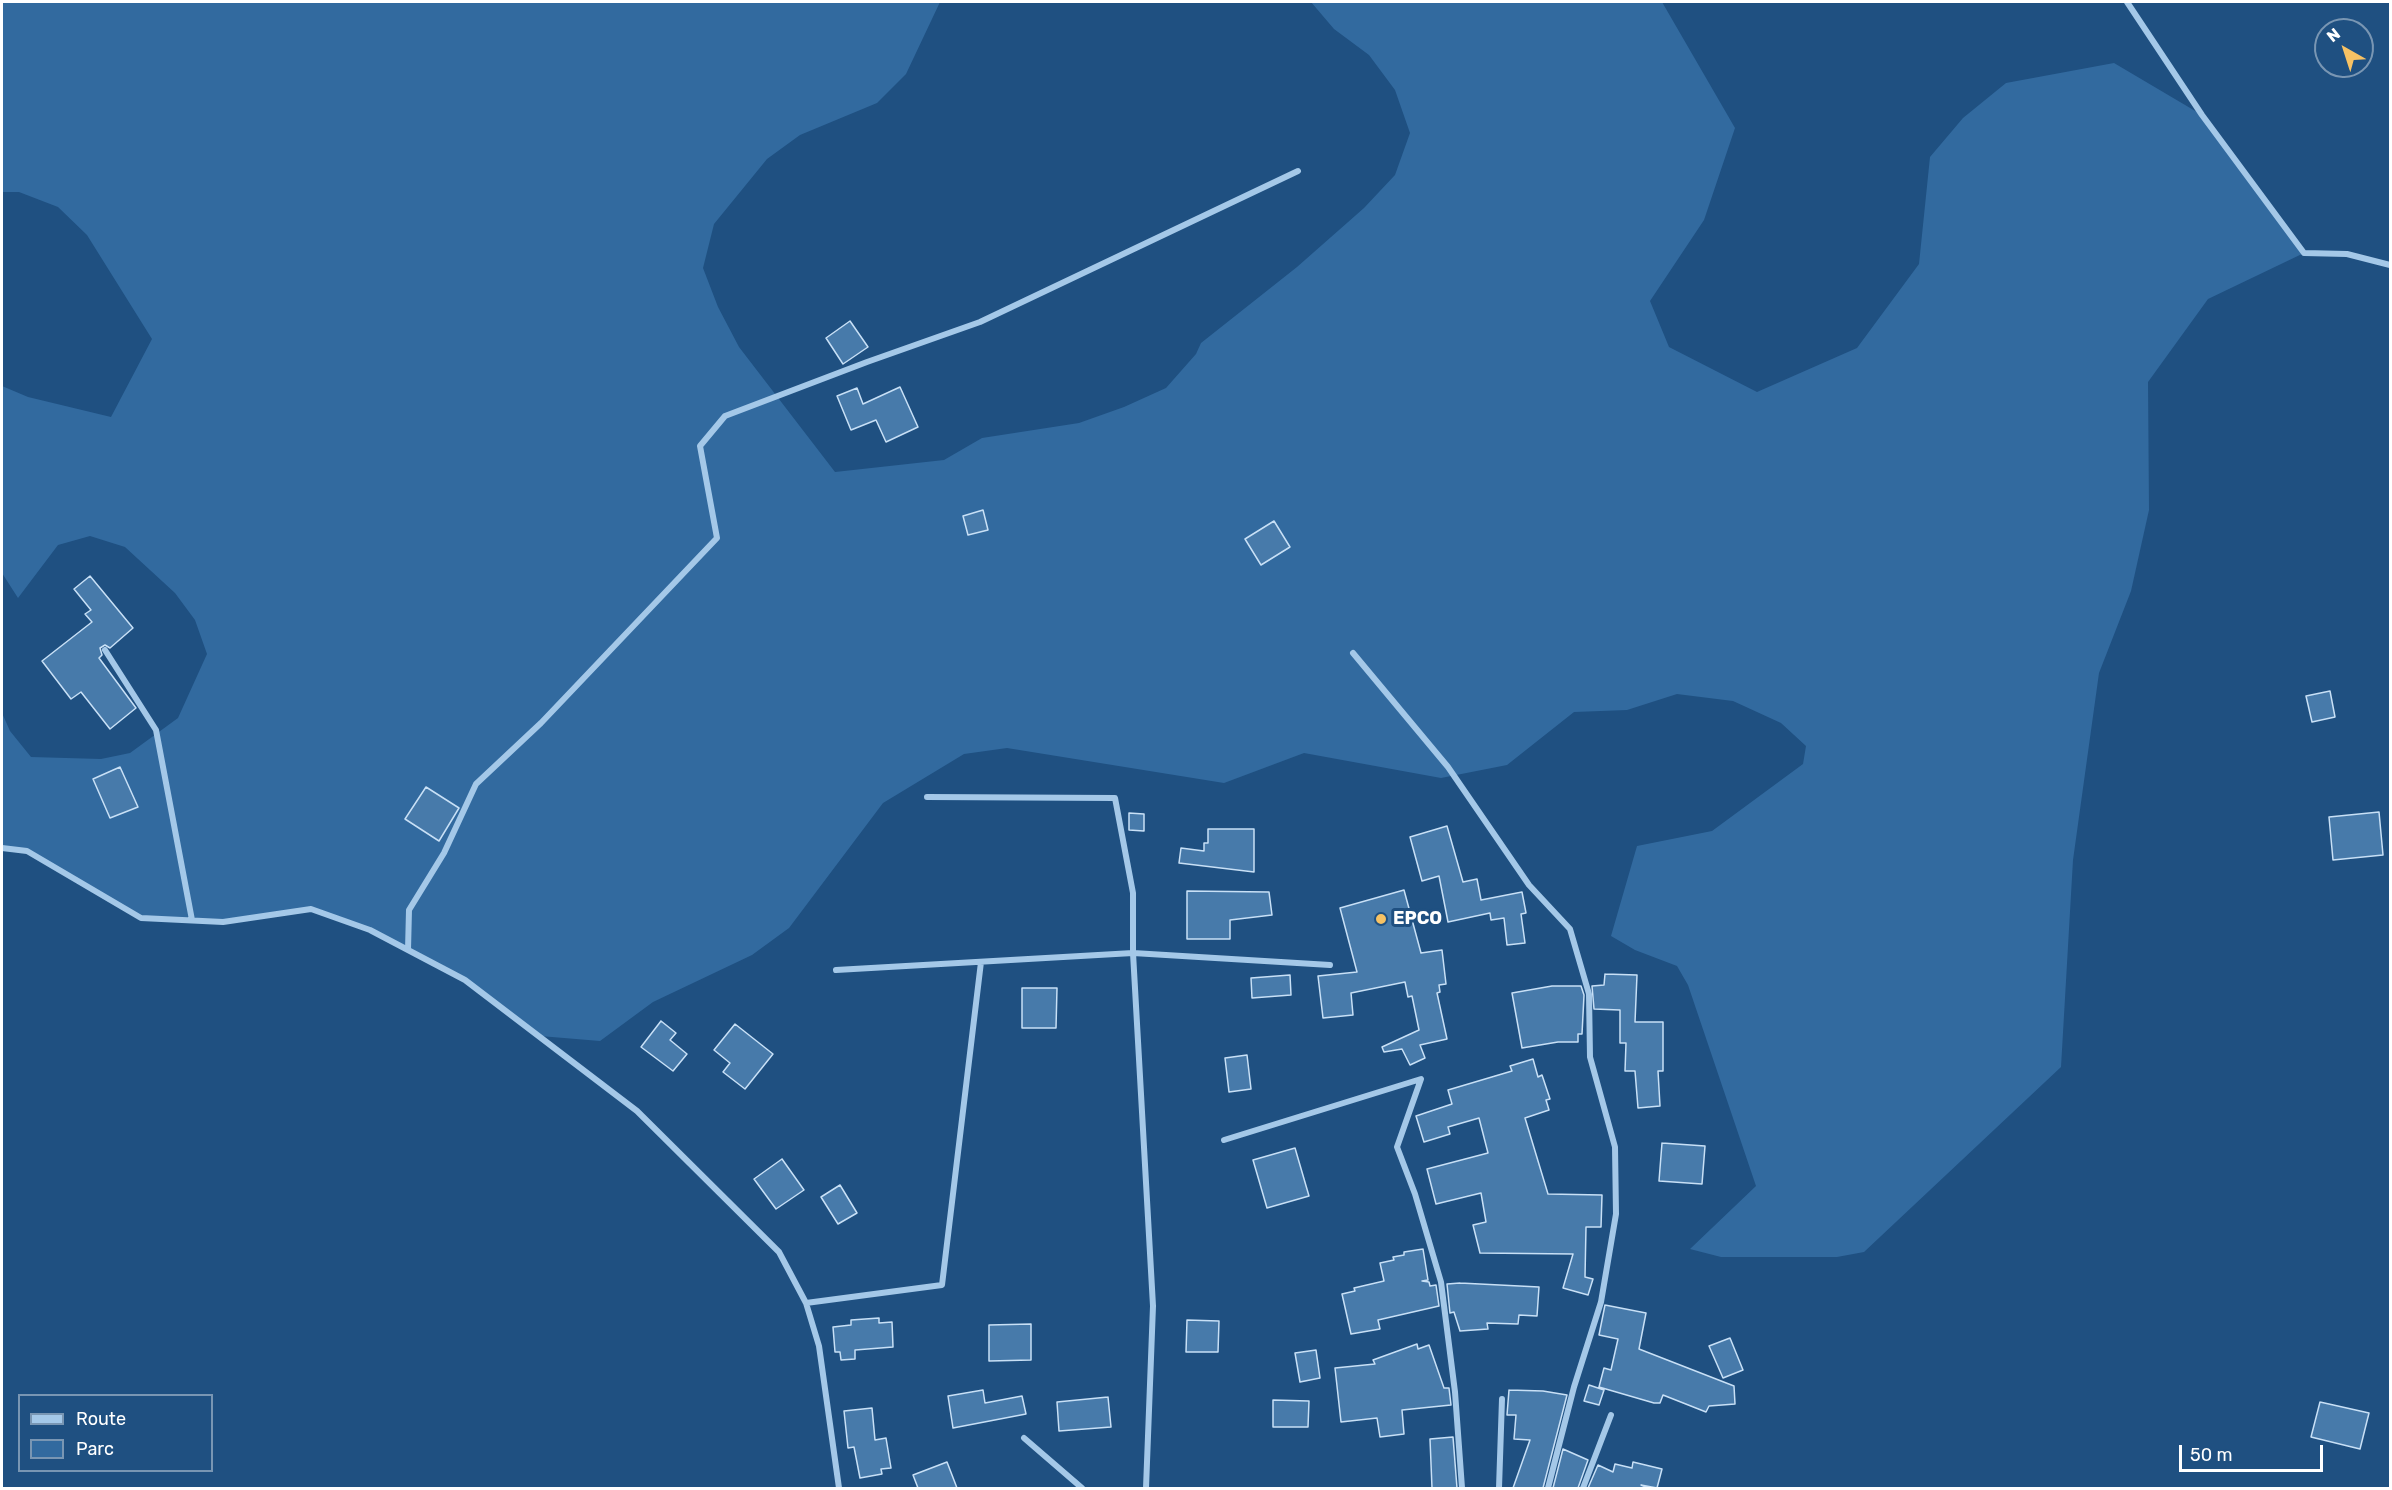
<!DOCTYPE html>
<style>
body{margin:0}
#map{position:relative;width:2392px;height:1490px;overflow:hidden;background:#1f5081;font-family:Rubik,sans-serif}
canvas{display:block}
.frame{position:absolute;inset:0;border:3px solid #fff;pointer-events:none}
.legend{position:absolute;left:18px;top:1394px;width:195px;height:78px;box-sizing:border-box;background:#1f5081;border:2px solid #7996b3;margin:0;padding:8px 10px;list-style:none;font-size:18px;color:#fff}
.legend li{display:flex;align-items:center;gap:12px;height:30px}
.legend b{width:30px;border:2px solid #7996b3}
.north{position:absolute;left:2314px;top:18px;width:60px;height:60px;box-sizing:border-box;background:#1f5081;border:2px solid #7996b3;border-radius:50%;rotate:321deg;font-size:16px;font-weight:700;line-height:24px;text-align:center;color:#fff}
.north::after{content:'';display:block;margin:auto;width:21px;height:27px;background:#f7c264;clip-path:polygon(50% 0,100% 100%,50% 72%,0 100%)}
.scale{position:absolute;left:2179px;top:1445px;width:144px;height:27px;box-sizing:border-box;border:3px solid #fff;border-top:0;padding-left:8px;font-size:18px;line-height:21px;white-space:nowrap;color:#fff;-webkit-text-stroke:4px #1f5081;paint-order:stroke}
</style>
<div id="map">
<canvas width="2392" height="1490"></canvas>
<div class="frame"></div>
<ul class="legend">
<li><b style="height:8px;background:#a4c8e8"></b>Route</li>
<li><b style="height:16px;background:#326a9f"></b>Parc</li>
</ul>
<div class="north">N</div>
<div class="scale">50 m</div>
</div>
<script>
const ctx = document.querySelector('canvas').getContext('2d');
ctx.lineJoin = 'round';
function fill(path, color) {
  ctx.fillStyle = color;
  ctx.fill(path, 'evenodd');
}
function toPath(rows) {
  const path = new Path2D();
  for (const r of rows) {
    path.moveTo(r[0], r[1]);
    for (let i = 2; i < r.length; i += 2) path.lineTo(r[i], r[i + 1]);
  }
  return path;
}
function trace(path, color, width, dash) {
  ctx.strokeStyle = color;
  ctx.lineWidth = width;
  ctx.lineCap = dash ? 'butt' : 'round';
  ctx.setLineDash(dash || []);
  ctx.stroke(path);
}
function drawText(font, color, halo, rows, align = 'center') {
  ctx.font = font + ' Rubik,sans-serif';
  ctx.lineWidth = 6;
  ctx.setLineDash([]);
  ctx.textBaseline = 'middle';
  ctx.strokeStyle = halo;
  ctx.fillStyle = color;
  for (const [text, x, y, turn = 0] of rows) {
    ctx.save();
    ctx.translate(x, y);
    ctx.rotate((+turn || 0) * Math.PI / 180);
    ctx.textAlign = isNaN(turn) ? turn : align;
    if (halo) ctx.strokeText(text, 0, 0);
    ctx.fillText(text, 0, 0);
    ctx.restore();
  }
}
const green = toPath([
 [2,2,940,2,906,74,877,103,800,135,767,159,714,224,703,268,718,307,739,347,835,472,944,460,982,438,1079,423,1124,407,1166,388,1196,354,1201,343,1297,267,1364,208,1395,175,1410,133,1395,90,1369,55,1334,29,1311,2,1662,2,1735,128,1704,220,1650,301,1669,347,1757,392,1857,348,1919,264,1930,157,1963,118,2006,83,2114,63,2202,115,2304,253,2208,299,2148,382,2149,510,2131,591,2099,673,2073,860,2061,1067,1864,1252,1837,1257,1721,1257,1690,1249,1756,1186,1688,985,1677,966,1635,950,1611,936,1637,846,1712,831,1803,764,1806,746,1781,723,1733,701,1677,694,1627,710,1574,712,1507,765,1441,778,1304,753,1224,783,1007,748,964,754,883,803,789,928,752,955,653,1002,600,1041,540,1036,465,980,370,930,311,909,223,922,141,918,28,851,2,848,2,713,10,731,31,757,101,759,130,753,178,718,207,654,195,620,175,593,125,547,90,536,58,545,18,598,2,573,2,386,28,397,111,417,152,339,87,235,58,207,19,192,2,192]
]);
const building = toPath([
 [850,321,868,347,843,364,826,338,850,321],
 [900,387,918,427,886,442,876,420,851,430,837,396,857,388,863,404,900,387],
 [983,510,988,530,968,535,963,516,983,510],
 [1274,521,1290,547,1261,565,1245,539,1274,521],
 [90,576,133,628,110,648,105,645,100,648,102,655,99,658,136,708,110,729,81,692,71,699,42,661,92,622,85,614,91,610,74,589,90,576],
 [2330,691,2335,717,2312,722,2306,696,2330,691],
 [120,767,138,807,110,818,93,779,120,767],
 [426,787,459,808,439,841,405,819,426,787],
 [2379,812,2383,855,2333,860,2329,817,2379,812],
 [1129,813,1144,814,1144,831,1129,830,1129,813],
 [1447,826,1463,882,1477,879,1481,900,1522,892,1526,913,1521,914,1525,943,1507,945,1504,918,1491,920,1490,913,1448,922,1439,876,1422,881,1410,837,1447,826],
 [1208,829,1254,829,1254,872,1179,863,1181,848,1204,851,1204,843,1208,843,1208,829],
 [1404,890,1421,953,1442,950,1446,984,1439,985,1440,992,1437,993,1447,1039,1420,1045,1425,1058,1410,1065,1402,1049,1384,1052,1382,1047,1419,1030,1412,996,1408,997,1405,982,1351,993,1353,1015,1323,1018,1318,976,1357,972,1340,908,1404,890],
 [1187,891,1269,892,1272,915,1230,920,1230,939,1187,939,1187,891],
 [1605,974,1637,975,1635,1022,1663,1022,1663,1071,1658,1071,1660,1106,1638,1108,1635,1071,1625,1071,1626,1043,1620,1043,1620,1010,1594,1009,1592,986,1604,985,1605,974],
 [1290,975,1291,995,1252,998,1251,978,1290,975],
 [1552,986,1581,986,1584,995,1582,1034,1578,1034,1578,1042,1558,1042,1522,1048,1512,993,1552,986],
 [1022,988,1057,988,1056,1028,1022,1028,1022,988],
 [661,1021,676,1033,670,1040,687,1054,673,1071,641,1047,661,1021],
 [735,1024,773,1054,745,1089,723,1072,730,1063,714,1050,735,1024],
 [1247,1055,1251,1089,1229,1092,1225,1058,1247,1055],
 [1533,1059,1538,1077,1542,1075,1550,1099,1546,1100,1549,1110,1525,1118,1548,1194,1602,1195,1601,1227,1586,1227,1585,1277,1593,1279,1588,1295,1563,1288,1573,1254,1480,1253,1473,1225,1486,1222,1481,1193,1436,1204,1427,1169,1488,1153,1479,1118,1448,1127,1450,1134,1424,1142,1416,1116,1452,1104,1448,1090,1512,1071,1510,1066,1533,1059],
 [1662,1143,1705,1146,1702,1184,1659,1181,1662,1143],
 [1295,1148,1309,1196,1267,1208,1253,1160,1295,1148],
 [782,1159,804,1190,776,1209,754,1179,782,1159],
 [840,1185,857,1213,838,1224,821,1197,840,1185],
 [1423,1249,1428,1280,1422,1281,1429,1282,1430,1286,1436,1285,1439,1306,1378,1320,1380,1329,1351,1334,1342,1294,1355,1291,1354,1288,1384,1281,1380,1263,1394,1260,1393,1257,1404,1255,1404,1252,1423,1249],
 [1460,1283,1539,1287,1537,1316,1519,1315,1518,1324,1487,1323,1488,1329,1460,1331,1454,1312,1450,1313,1447,1284,1460,1283],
 [1605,1305,1646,1313,1639,1349,1734,1386,1735,1404,1709,1406,1706,1412,1663,1395,1660,1403,1654,1403,1599,1387,1604,1368,1611,1370,1618,1339,1599,1335,1605,1305],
 [879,1318,879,1323,892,1322,893,1347,855,1350,855,1359,841,1360,840,1352,835,1352,833,1327,851,1325,851,1320,879,1318],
 [1187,1320,1219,1321,1218,1352,1186,1352,1187,1320],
 [1031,1324,1031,1360,989,1361,989,1325,1031,1324],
 [1730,1338,1743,1370,1723,1378,1709,1346,1730,1338],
 [1417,1344,1418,1349,1429,1345,1444,1388,1449,1388,1451,1405,1402,1410,1404,1434,1380,1437,1377,1418,1341,1422,1335,1368,1375,1364,1373,1360,1417,1344],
 [1316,1350,1320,1378,1300,1382,1295,1353,1316,1350],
 [1589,1385,1604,1390,1599,1405,1584,1401,1589,1385],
 [983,1390,985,1403,1022,1396,1026,1414,953,1428,948,1396,983,1390],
 [1509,1390,1543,1391,1567,1395,1543,1488,1513,1488,1530,1440,1514,1439,1516,1415,1507,1415,1509,1390],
 [1108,1397,1111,1427,1059,1431,1057,1402,1108,1397],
 [1273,1400,1309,1401,1308,1427,1273,1427,1273,1400],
 [2320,1402,2369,1413,2360,1449,2311,1437,2320,1402],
 [872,1408,875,1440,886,1438,891,1468,881,1469,882,1474,860,1478,854,1447,848,1448,844,1411,872,1408],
 [1453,1437,1457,1488,1432,1488,1430,1439,1453,1437],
 [1563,1449,1588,1460,1578,1488,1553,1488,1563,1449],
 [947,1462,957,1488,918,1488,913,1475,947,1462],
 [1633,1462,1662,1469,1657,1488,1641,1485,1648,1488,1588,1488,1598,1465,1613,1472,1615,1464,1632,1468,1633,1462]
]);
const minor = toPath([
 [2127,2,2202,115,2304,253,2347,254,2390,265],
 [105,650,156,730,192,920],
 [1353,653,1448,767,1529,885,1570,929,1589,994,1590,1057,1615,1147,1616,1214,1601,1302,1574,1387,1548,1488],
 [927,797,1115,798,1133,893,1133,953,1153,1306,1146,1488],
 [2,848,27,851,141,918,223,922,311,909,370,930,465,980,637,1111,779,1252,806,1303,942,1285,981,962],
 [408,950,409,910,444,853,476,784,541,723,717,538,700,446,725,416,867,362,980,322,1298,171],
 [836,970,1133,953,1330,965],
 [1224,1140,1421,1079,1397,1147,1415,1194,1441,1282,1455,1392,1462,1488],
 [806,1303,819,1346,839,1488],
 [1024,1438,1082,1488],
 [1499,1488,1502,1399],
 [1583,1488,1611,1415]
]);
const markers = [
 [1381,919,6,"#f7c264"]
];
const poiNames = [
 ["EPCO",1393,919]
];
fill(green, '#326a9f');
fill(building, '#477aaa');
trace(building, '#c8e0f6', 1.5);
trace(minor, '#a4c8e8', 6);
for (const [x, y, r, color] of markers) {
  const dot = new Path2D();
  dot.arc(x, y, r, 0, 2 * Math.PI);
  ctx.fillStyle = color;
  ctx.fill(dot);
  trace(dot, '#1f5081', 2);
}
drawText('bold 18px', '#fff', '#1f5081', poiNames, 'left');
</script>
